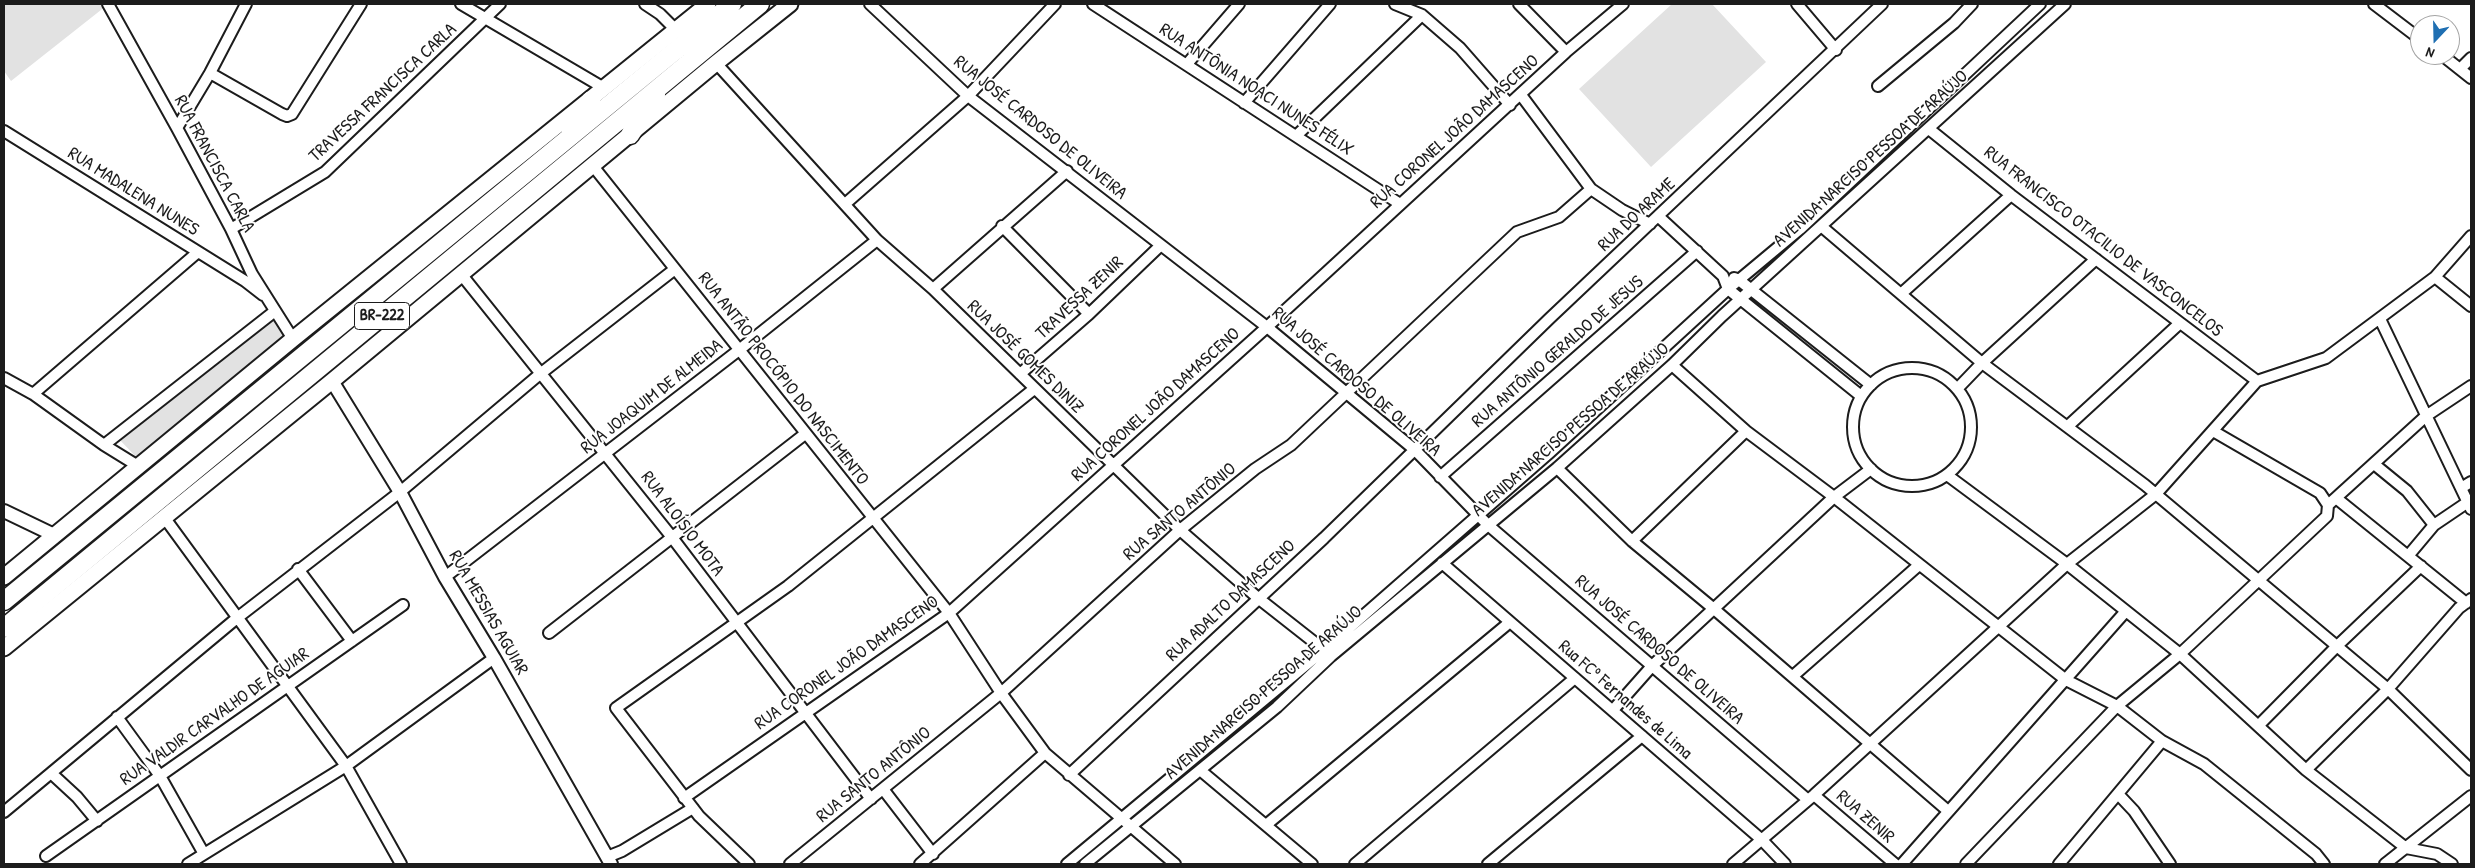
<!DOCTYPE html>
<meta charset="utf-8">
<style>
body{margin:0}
#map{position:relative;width:2475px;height:868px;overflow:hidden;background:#fff;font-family:"Patrick Hand",sans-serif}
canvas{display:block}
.frame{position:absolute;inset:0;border:5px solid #1c1c1c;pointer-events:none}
.north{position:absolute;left:2410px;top:15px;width:50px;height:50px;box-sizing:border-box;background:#fff;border:1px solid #a4a4a4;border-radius:50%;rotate:201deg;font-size:14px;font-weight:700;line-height:20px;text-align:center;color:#1c1c1c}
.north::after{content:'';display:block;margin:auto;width:18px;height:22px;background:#1f6fb2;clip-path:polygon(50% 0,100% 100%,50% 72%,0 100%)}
</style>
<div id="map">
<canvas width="2475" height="868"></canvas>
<div class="frame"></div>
<div class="north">N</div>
</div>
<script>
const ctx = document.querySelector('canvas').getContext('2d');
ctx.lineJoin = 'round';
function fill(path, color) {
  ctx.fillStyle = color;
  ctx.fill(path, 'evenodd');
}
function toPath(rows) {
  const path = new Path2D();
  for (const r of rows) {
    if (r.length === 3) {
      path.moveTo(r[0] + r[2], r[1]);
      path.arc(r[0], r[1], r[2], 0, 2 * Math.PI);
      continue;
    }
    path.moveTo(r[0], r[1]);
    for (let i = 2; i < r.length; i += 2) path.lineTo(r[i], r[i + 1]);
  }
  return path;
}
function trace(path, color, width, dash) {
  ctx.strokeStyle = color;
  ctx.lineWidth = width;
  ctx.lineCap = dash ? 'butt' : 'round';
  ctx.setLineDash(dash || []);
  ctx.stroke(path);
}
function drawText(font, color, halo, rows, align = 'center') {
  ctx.font = font + ' "Patrick Hand",sans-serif';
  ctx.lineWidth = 4;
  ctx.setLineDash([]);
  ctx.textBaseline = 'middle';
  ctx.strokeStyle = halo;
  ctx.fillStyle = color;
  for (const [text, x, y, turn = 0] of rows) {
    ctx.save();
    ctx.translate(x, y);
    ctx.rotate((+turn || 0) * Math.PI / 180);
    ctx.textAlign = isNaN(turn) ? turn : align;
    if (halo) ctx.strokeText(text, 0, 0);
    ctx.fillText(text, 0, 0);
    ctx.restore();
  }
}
const green = toPath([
 [4,4,105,4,106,6,11,81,4,71],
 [1672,4,1712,4,1766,62,1651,167,1579,89],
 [274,316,288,338,139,460,118,438]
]);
const minor = toPath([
 [108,4,177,128,231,229,252,274,293,339],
 [461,4,604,88],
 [645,4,660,14,676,30],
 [870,4,968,96,1267,327,1415,450,1488,525,1808,800],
 [1093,4,1400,204],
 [1395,4,1422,15,1460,48,1510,105],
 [1519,4,1566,52],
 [1797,4,1836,50],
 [2374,4,2420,39],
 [2442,55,2471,78],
 [716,63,877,240,933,289,1180,530,1258,598,1328,653],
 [1187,64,1239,4],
 [2460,69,2471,58],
 [210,73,282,114,287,116,292,114,361,4],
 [1878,86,1954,23,1972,4],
 [1521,95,1591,189,1622,210,1650,224],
 [1244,103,1330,4],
 [177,128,210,73,246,4],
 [1929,129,2011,195,2257,381],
 [4,131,245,281,263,295],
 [1296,136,1422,15],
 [593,166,949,613,1001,693,1045,753,1175,864],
 [845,204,968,96,1055,4],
 [1659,217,1723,276,1728,289,1861,396],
 [1002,226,1089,314],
 [1821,226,1982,363,2145,485,2388,689,2471,770],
 [231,229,325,172,500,4],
 [461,274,671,536,871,799],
 [2435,277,2471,306],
 [1734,278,1739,280,1871,385],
 [933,289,1067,171],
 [1902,293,2011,195],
 [2380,319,2471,509],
 [1672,365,1746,431,1834,497,2066,680,2117,706,2162,741,2204,764,2316,854,2324,864],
 [1912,427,59],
 [1020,374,1089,314,1161,245],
 [4,378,33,394,104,445,138,466],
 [1957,389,1982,363,2096,259],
 [33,394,198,252],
 [2068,426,2180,323],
 [104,445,275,311],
 [2374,464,2407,491,2434,525],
 [1557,468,1632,541,1714,609,1948,811],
 [1947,475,2067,564,2180,654,2306,770,2406,848,2437,854,2452,864],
 [1440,477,1697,251],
 [2461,488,2471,482],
 [2336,498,2466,603],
 [2328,505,2426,416,2471,386],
 [164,517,346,766,401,864],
 [1632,541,1746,431],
 [2408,556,2434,525,2468,502],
 [1442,563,1762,840,1785,864],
 [298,569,352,641],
 [445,577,739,350,877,240],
 [549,633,805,434],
 [1793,676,1919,565],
 [1613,710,1652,666,1834,497,1871,469],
 [117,717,160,776,204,854],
 [2258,726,2337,646,2421,566],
 [1200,770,1312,864],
 [2306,770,2388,689,2459,608,2471,599],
 [51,773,237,618,400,492,540,374,675,269],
 [1069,775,1324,538,1549,319,1882,4],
 [883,789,933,854],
 [2118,794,2134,811,2170,864],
 [1814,795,1895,864],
 [684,798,949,613,1267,327,1566,52,1623,4],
 [4,812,51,773,77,797,97,821],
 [1266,825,1510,622],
 [46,856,403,605],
 [607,857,622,851,693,808],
 [188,864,346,766,494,658],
 [749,864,699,816,616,708,788,586,1034,389],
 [790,864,1001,693,1180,530,1255,469,1291,445,1517,232,1559,217,1591,189],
 [920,864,1045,753],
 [1067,864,1324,650,1548,454,1728,289,1800,229,2040,4],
 [1085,864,1277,707,1331,656,1557,468,1672,365,1722,316,2065,4],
 [1355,864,1575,678],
 [1488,864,1642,736],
 [1733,864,1814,795,2067,564,2156,494,2257,381,2326,358,2435,277,2471,236],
 [1902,864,2126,611],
 [1966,864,2117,706,2180,654,2327,516,2328,505,2320,493,2213,431],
 [2059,864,2162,741],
 [2385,864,2471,796]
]);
const tertiary = toPath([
 [332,381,400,492,445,577,494,658,611,864],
 [4,511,54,535]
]);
const secondary = toPath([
 [4,577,293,339,708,4],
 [4,648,332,381,716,63,790,4]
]);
const trunk = toPath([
 [570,128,591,100],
 [630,135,656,95],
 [4,601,732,4],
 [4,628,760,4]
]);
const shields = [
 [382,316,55]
];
const shieldNames = [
 ["BR-222",382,316]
];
const streetNames = [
 ["RUA ANTÔNIA NOACI NUNES FÉLIX",1256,90,33],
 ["TRAVESSA FRANCISCA CARLA",383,93,-43],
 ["RUA JOSÉ CARDOSO DE OLIVEIRA",1040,128,39],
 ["RUA CORONEL JOÃO DAMASCENO",1455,132,-42],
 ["AVENIDA NARCISO PESSOA DE ARAÚJO",1871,159,-42],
 ["RUA FRANCISCA CARLA",214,164,62],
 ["RUA MADALENA NUNES",133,192,32],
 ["RUA DO ARAME",1637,215,-43],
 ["RUA FRANCISCO OTACILIO DE VASCONCELOS",2103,242,38],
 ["TRAVESSA ZENIR",1080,298,-43],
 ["RUA ANTÔNIO GERALDO DE JESUS",1558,352,-41],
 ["RUA JOSÉ GOMES DINIZ",1025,357,44],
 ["RUA ANTÃO PROCÓPIO DO NASCIMENTO",783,379,52],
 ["RUA JOSÉ CARDOSO DE OLIVEIRA",1356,382,41],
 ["RUA JOAQUIM DE ALMEIDA",652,397,-38],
 ["RUA CORONEL JOÃO DAMASCENO",1156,405,-42],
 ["AVENIDA NARCISO PESSOA DE ARAÚJO",1571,430,-41],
 ["RUA SANTO ANTÔNIO",1180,512,-40],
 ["RUA ALOÍSIO MOTA",682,524,53],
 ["RUA ADALTO DAMASCENO",1231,601,-43],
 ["RUA MESSIAS AGUIAR",488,613,60],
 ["RUA JOSÉ CARDOSO DE OLIVEIRA",1659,650,41],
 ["RUA CORONEL JOÃO DAMASCENO",847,663,-35],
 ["AVENIDA NARCISO PESSOA DE ARAÚJO",1264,693,-41],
 ["Rua FCº Fernandes de Lima",1625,700,41],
 ["RUA VALDIR CARVALHO DE AGUIAR",215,717,-35],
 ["RUA SANTO ANTÔNIO",874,775,-39],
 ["RUA ZENIR",1865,817,41]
];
fill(green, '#e2e2e2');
trace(minor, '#1c1c1c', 14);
trace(tertiary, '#1c1c1c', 16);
trace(secondary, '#1c1c1c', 19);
trace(trunk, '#1c1c1c', 21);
trace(minor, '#fff', 10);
trace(tertiary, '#fff', 12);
trace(secondary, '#fff', 15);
trace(trunk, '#fff', 18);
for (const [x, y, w] of shields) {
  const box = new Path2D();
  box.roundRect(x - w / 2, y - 13.5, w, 27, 4);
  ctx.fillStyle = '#fff';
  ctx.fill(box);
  trace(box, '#1c1c1c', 1);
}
drawText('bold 16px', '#1c1c1c', null, shieldNames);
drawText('18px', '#1c1c1c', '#fff', streetNames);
</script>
